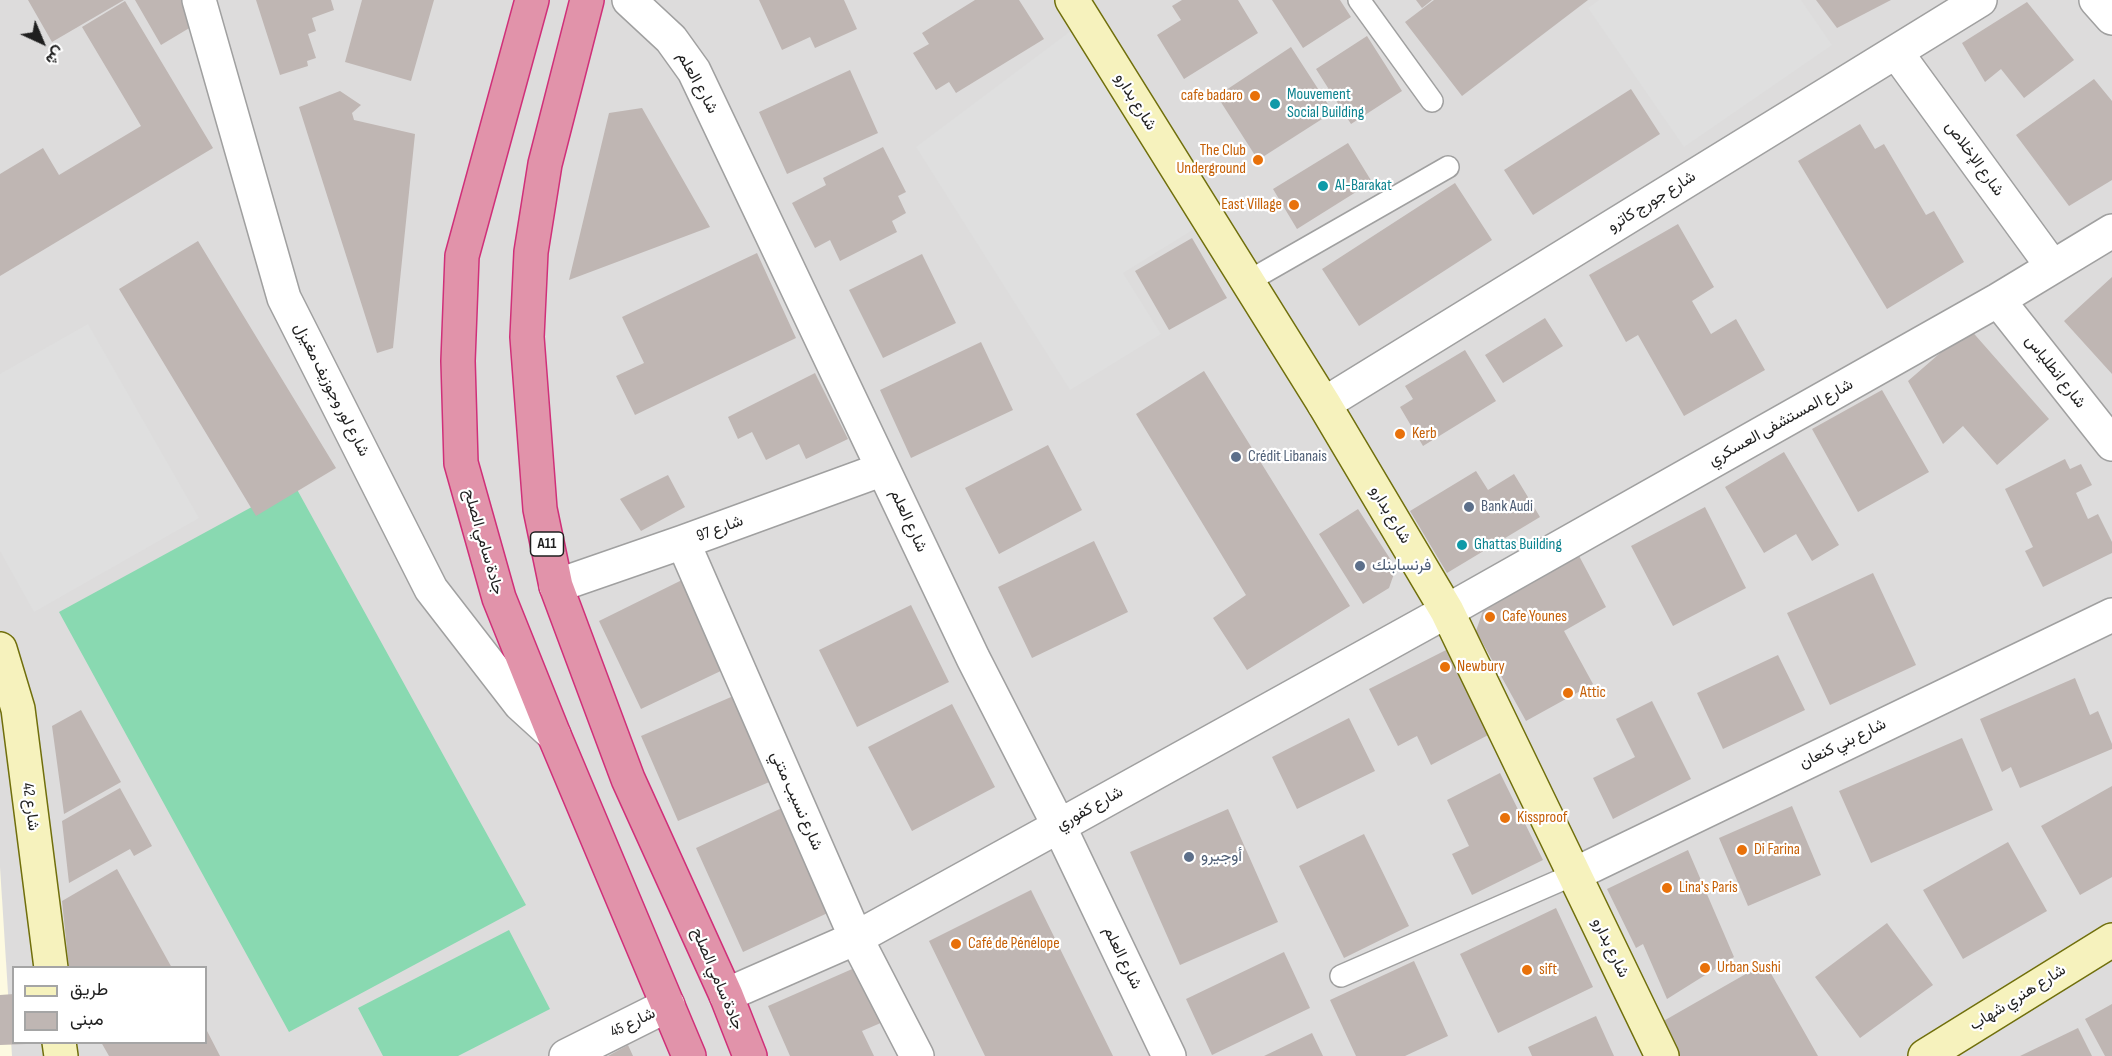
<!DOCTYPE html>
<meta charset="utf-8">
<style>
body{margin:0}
#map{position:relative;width:2112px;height:1056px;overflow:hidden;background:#efebe6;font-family:"Sofia Sans Condensed",Vazirmatn,sans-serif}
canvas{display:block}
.legend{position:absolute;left:12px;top:966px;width:195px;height:78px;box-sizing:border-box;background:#fff;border:2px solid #a5a5a5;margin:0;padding:8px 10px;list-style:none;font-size:18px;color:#1f1f1f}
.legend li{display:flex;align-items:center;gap:12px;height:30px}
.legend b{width:30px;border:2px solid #a5a5a5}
.north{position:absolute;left:12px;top:12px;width:60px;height:60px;-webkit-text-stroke:4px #fff;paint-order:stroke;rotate:136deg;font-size:16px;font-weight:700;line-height:24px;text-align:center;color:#1f1f1f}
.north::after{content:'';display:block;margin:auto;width:21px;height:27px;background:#1f1f1f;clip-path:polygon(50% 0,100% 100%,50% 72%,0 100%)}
</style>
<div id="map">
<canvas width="2112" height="1056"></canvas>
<ul class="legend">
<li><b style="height:8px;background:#f6f2bd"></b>طريق</li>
<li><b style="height:16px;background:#bfb6b3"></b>مبنى</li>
</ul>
<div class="north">ش</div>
</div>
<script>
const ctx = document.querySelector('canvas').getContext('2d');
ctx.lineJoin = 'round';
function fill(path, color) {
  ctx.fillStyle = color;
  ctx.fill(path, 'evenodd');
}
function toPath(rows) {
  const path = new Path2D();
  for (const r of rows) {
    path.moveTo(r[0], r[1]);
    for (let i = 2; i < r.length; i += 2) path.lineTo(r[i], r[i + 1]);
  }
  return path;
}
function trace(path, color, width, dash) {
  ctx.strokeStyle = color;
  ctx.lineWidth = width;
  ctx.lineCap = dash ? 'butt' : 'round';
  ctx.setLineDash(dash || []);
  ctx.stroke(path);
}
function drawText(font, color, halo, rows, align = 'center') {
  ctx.font = font + ' "Sofia Sans Condensed",Vazirmatn,sans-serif';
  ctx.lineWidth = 4.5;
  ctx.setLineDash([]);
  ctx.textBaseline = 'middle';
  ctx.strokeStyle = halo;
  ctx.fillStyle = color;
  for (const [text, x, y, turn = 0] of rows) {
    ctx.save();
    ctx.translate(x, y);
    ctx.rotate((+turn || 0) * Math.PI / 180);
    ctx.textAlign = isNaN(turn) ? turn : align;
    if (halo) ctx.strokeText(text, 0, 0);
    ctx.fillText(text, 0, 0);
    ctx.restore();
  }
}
const residential = toPath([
 [0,0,2112,0,2112,1056,0,1056],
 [14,968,206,968,206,1042,14,1042]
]);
const education = toPath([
 [0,867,12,1056,0,1056]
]);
const pitch = toPath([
 [294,484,526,905,289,1032,59,612],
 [509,930,550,1009,458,1056,383,1056,358,1008]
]);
const parking = toPath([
 [1599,0,1801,0,1832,45,1684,147,1588,8],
 [1076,27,1199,226,1123,273,1161,334,1070,390,916,147],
 [88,324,199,518,34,612,0,551,0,374]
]);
const building = toPath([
 [28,0,124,0,52,42],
 [135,0,195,0,201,21,161,45],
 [256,0,331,0,334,10,312,18,316,31,308,34,316,58,307,61,308,66,280,75],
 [362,0,434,0,411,81,345,62],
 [759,0,844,0,857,29,815,48,810,37,782,50],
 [975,0,1019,0,1044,39,956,93,949,82,936,90,913,53,929,44,922,33],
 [1182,0,1238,0,1258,33,1184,79,1157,35,1181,20,1172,6],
 [1272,0,1340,0,1351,17,1303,48],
 [1416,0,1432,0,1422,8],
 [1434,0,1588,0,1462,96,1405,22],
 [1816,0,1891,0,1837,28],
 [125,1,213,148,0,276,0,174,43,148,59,175,141,126,82,27],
 [2027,2,2074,60,2024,98,2001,69,1985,82,1962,43],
 [1367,36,1402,91,1351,124,1316,69],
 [1291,47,1333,112,1258,160,1217,96],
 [850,70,878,133,787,174,759,112],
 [2094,79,2112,101,2112,180,2069,206,2016,135],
 [1631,89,1660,134,1533,215,1504,170],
 [340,91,361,105,352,113,354,120,415,134,393,348,377,353,299,107],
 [642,108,710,227,569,280,609,113],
 [1860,124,1875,149,1884,144,1926,215,1934,211,1964,262,1887,309,1798,161],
 [1348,143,1372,182,1297,229,1273,189],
 [883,147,906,192,898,196,906,213,892,221,897,232,840,261,830,240,815,248,792,203,826,185,823,178],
 [1455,183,1492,240,1359,326,1322,269],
 [1678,224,1714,287,1692,301,1711,334,1736,319,1765,370,1684,416,1638,335,1626,342,1589,275],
 [1192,238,1227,298,1169,330,1135,271],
 [198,241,336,468,256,516,119,289],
 [757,253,796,338,635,415,616,376,644,363,622,317],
 [922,254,956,323,883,358,849,290],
 [2112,277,2112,374,2064,321],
 [1545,318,1563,346,1503,383,1485,355],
 [1969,328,2049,419,1997,465,1963,426,1943,444,1908,381],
 [981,342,1013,410,911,458,880,390],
 [1465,350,1496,401,1423,446,1400,407,1413,399,1405,386],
 [1204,371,1350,606,1247,670,1213,618,1246,595,1136,414],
 [815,373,848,439,806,459,799,444,766,460,752,432,738,439,728,417],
 [1882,390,1929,472,1858,512,1812,429],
 [1048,445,1082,510,999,554,965,488],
 [1784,452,1839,545,1812,561,1796,534,1764,553,1725,487],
 [2065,459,2070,469,2081,464,2092,485,2076,493,2088,519,2098,514,2112,542,2112,553,2043,587,2025,551,2033,547,2005,489],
 [1476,471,1488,490,1514,474,1540,517,1447,573,1410,511],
 [668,475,685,507,641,531,620,499],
 [1705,507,1746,588,1673,626,1631,546],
 [1358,509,1396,568,1389,588,1363,604,1319,534],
 [1094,541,1128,612,1032,658,998,587],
 [1577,552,1606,607,1564,631,1593,684,1526,721,1476,631,1486,602],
 [1873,573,1916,665,1830,705,1787,613],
 [684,579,727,668,641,709,599,621],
 [911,605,949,682,857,727,819,650],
 [1450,648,1492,733,1431,765,1417,736,1398,746,1369,689],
 [1778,655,1805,710,1723,749,1697,693],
 [2075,678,2090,715,2098,711,2112,744,2112,749,2020,788,2011,767,2002,772,1980,719],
 [738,694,774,780,678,821,641,736],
 [1652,701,1691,779,1613,819,1593,778,1635,757,1616,719],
 [952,704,995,787,912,831,868,747],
 [81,710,121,782,64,814,52,726],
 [1349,718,1375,771,1297,809,1272,757],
 [1962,738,1993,810,1871,863,1839,791],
 [1500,773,1543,860,1472,895,1452,854,1469,846,1447,800],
 [2112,786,2112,877,2080,895,2041,826],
 [120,788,152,846,134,856,130,849,69,883,62,821],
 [1792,806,1821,875,1748,906,1719,838],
 [784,807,832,911,743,952,696,848],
 [1228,809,1278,922,1180,965,1130,852],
 [1364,834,1409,926,1344,958,1299,866],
 [2008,842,2047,911,1963,959,1923,890],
 [1688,850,1734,957,1667,999,1643,944,1636,948,1607,889],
 [117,869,172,968,69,968,62,901],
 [1031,890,1113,1056,985,1056,929,941],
 [1556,908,1593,987,1498,1033,1460,954],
 [1887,923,1933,985,1860,1038,1815,977],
 [1284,952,1310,1008,1212,1055,1186,999],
 [1414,961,1448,1036,1405,1056,1356,1056,1330,1000],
 [1765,963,1818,1056,1679,1056,1660,1023],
 [859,966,883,1022,862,1031,874,1056,790,1056,768,1006],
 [14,994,14,1042,26,1042,26,1044,0,1045,0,995],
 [2112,1004,2112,1056,2105,1056,2085,1019],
 [1596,1016,1614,1056,1532,1056,1528,1047],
 [2078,1028,2092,1056,2020,1056],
 [206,1029,220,1056,109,1056,101,1042,206,1042],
 [1312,1033,1323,1056,1264,1056],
 [628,1045,633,1056,608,1056]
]);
const lane = toPath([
 [1359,0,1432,101],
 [1247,282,1448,167],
 [1341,976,1575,874]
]);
const street = toPath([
 [199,0,284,298,431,589,520,704,554,735],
 [629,0,671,39,694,71,973,658,1059,826,1169,1056],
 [2096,0,2112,18],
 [1896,52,2052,266],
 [1998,300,2112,444],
 [1324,404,1980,0],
 [683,542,856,938,917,1056],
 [556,586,683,542,883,469],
 [1575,874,2112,615],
 [726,995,856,938,1059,826,1447,611,1998,300,2112,231],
 [566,1056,668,1005]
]);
const secondary = toPath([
 [1072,0,1324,404,1447,611,1662,1056],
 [0,649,18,709,51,968],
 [59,1042,61,1056],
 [1925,1056,2112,940]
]);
const highway = toPath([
 [532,0,462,256,458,361,461,463,499,598,554,735,689,1056],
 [587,0,545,164,531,252,527,337,540,509,556,586,628,779,726,995,750,1056]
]);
const markers = [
 [1255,96,6,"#e8710a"],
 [1275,104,6,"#0f9aa8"],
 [1258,160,6,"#e8710a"],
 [1323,186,6,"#0f9aa8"],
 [1294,205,6,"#e8710a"],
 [1400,434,6,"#e8710a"],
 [1236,457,6,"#5c6f8a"],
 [1469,507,6,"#5c6f8a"],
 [1462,545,6,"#0f9aa8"],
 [1360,566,6,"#5c6f8a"],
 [1490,617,6,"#e8710a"],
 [1445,667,6,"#e8710a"],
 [1568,693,6,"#e8710a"],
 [1505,818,6,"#e8710a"],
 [1742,850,6,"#e8710a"],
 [1189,857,6,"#5c6f8a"],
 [1667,888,6,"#e8710a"],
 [956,944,6,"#e8710a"],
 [1705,968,6,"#e8710a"],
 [1527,970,6,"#e8710a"]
];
const shields = [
 [547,544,33]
];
const shieldNames = [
 ["A11",547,544]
];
const streetNames = [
 ["شارع العلم",697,83,61],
 ["شارع بدارو",1135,102,58],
 ["شارع الإخلاص",1974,159,54],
 ["شارع جورج كاترو",1652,202,-32],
 ["شارع انطلياس",2055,372,52],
 ["شارع لور وجوزيف مغيزل",331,390,63],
 ["شارع المستشفى العسكري",1781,423,-29],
 ["شارع بدارو",1390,515,59],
 ["شارع العلم",908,521,65],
 ["شارع 97",720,529,-20],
 ["جادة سامي الصلح",483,542,74],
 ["شارع بني كنعان",1843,744,-26],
 ["شارع نسيب متني",796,801,66],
 ["شارع 42",30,807,83],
 ["شارع كفوري",1090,809,-29],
 ["شارع بدارو",1610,948,64],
 ["شارع العلم",1122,958,64],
 ["جادة سامي الصلح",717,979,67],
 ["شارع هنري شهاب",2018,998,-32],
 ["شارع 45",633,1023,-26]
];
const cultureNames = [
 ["Mouvement",1287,95],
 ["Social Building",1287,113],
 ["Al-Barakat",1335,186],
 ["Ghattas Building",1474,545]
];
const foodNames = [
 ["cafe badaro",1243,96,"right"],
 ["The Club",1246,151,"right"],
 ["Underground",1246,169,"right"],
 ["East Village",1282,205,"right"],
 ["Kerb",1412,434],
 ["Cafe Younes",1502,617],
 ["Newbury",1457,667],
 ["Attic",1580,693],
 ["Kissproof",1517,818],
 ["Di Farina",1754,850],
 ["Lina's Paris",1679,888],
 ["Café de Pénélope",968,944],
 ["Urban Sushi",1717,968],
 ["sift",1539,970]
];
const serviceNames = [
 ["Crédit Libanais",1248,457],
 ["Bank Audi",1481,507],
 ["فرنسابنك",1372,566],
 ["أوجيرو",1201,857]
];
fill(residential, '#dddcdc');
fill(education, '#fdfae1');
fill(pitch, '#89d9b1');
fill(parking, '#dfdfdf');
fill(building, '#bfb6b3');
trace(lane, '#a0a0a0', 24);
trace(street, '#a0a0a0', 36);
trace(secondary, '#706f0c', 36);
trace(highway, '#d03079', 36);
trace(lane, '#fff', 21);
trace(street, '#fff', 33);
trace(secondary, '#f6f2bd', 33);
trace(highway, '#e193aa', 33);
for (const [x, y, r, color] of markers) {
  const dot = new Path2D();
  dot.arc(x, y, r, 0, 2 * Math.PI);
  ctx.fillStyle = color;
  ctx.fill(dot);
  trace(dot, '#fff', 2);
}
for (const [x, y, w] of shields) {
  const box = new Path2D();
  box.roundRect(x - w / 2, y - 12, w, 24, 4.5);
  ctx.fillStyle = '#fff';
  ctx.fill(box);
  trace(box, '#1f1f1f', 1.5);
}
drawText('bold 15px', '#1f1f1f', null, shieldNames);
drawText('16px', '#1f1f1f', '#fff', streetNames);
drawText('16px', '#0d838f', '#fff', cultureNames, 'left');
drawText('16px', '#c56008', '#fff', foodNames, 'left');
drawText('16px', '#4e5e75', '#fff', serviceNames, 'left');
</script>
